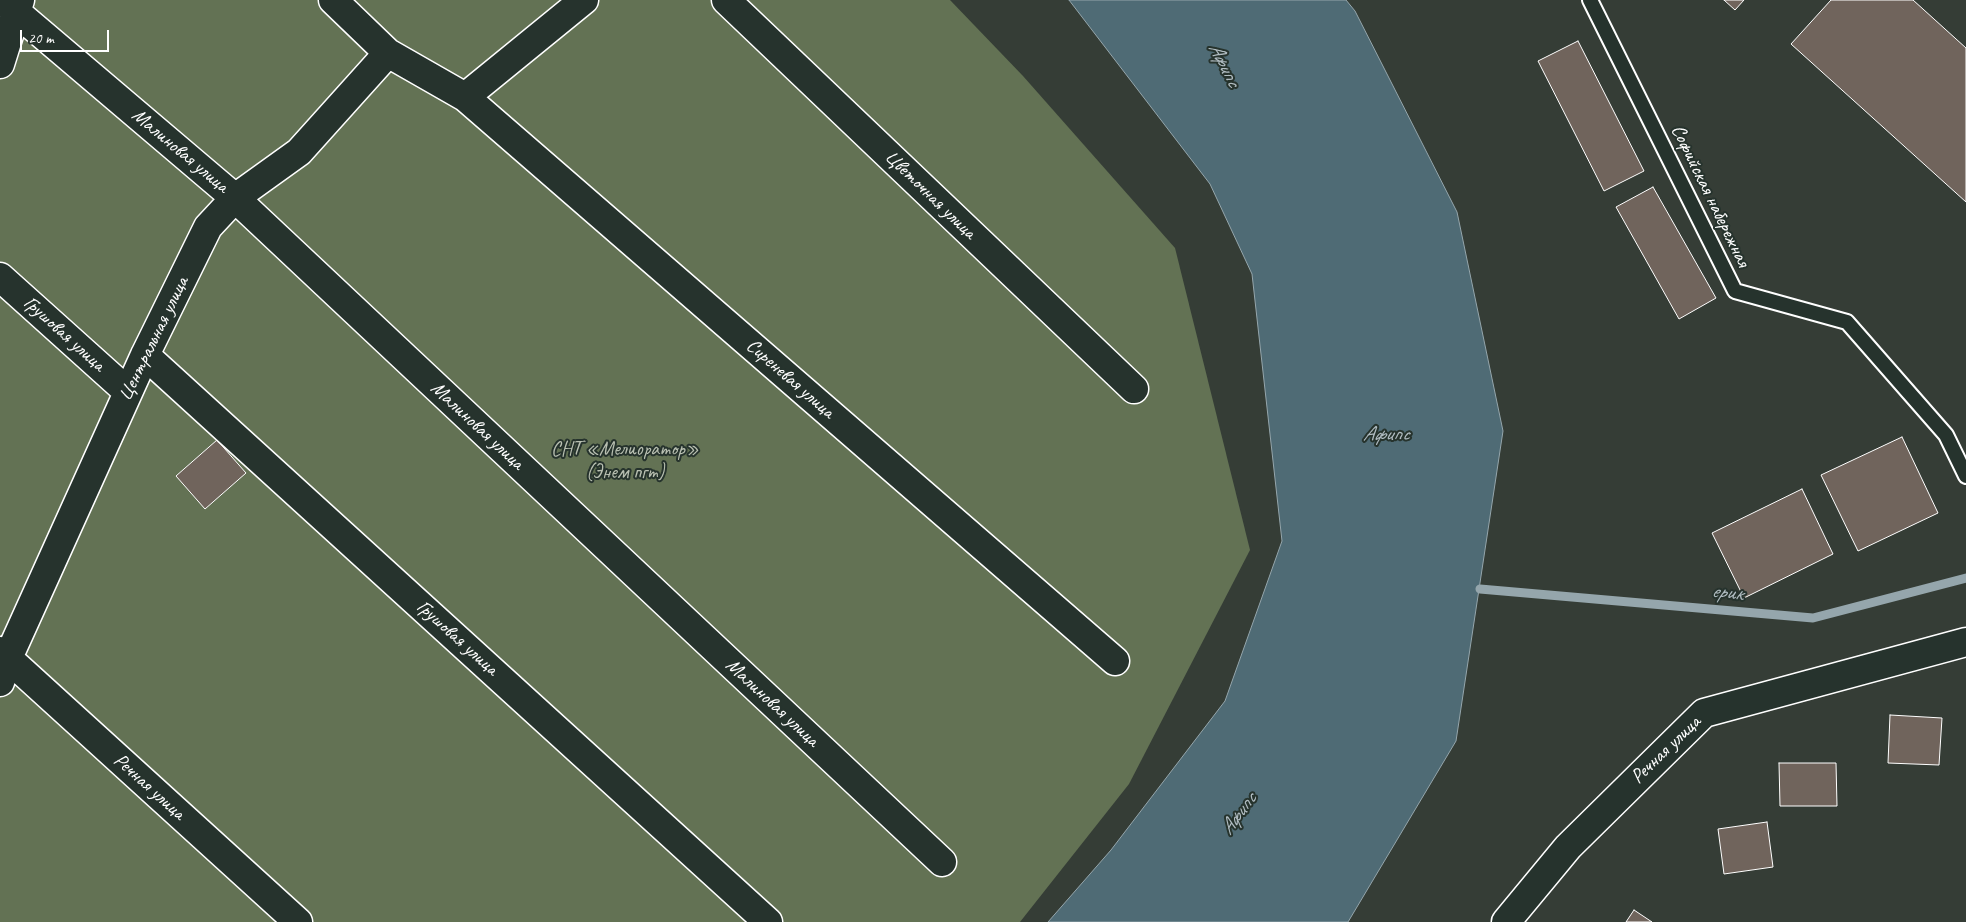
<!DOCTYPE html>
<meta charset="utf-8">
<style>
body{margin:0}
#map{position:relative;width:1966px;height:922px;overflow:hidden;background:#353d36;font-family:Caveat,sans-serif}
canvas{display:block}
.scale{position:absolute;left:20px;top:30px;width:89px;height:22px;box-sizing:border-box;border:2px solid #fff;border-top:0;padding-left:6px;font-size:15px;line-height:18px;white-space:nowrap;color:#fff;-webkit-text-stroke:4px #26332d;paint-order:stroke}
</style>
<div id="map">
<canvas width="1966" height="922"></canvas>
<div class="scale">20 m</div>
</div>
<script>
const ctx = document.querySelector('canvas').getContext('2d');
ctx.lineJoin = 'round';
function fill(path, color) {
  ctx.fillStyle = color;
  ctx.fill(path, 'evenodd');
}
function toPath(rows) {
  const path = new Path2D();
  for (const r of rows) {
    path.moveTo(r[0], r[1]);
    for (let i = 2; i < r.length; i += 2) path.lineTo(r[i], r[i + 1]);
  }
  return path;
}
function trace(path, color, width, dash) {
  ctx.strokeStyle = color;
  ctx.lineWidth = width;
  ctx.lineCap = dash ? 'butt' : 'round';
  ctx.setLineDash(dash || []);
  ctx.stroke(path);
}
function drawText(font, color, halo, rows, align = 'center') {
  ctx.font = font + ' Caveat,sans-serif';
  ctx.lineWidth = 4;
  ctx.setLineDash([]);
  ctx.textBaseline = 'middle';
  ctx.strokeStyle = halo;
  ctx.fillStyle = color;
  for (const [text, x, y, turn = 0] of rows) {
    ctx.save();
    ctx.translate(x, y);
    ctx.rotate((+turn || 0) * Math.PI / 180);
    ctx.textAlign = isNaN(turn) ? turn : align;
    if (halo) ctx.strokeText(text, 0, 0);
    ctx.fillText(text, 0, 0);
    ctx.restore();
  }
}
const green = toPath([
 [0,0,950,0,1023,76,1175,248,1250,550,1129,784,1020,922,0,922]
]);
const water = toPath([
 [1069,0,1346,0,1355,11,1457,212,1503,431,1456,741,1348,922,1048,922,1111,850,1225,701,1282,541,1252,274,1210,184,1069,0]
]);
const stream = toPath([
 [1480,589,1813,618,1966,578]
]);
const building = toPath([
 [1724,0,1744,0,1735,10,1724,0],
 [1831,0,1913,0,1966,48,1966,202,1791,44,1831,0],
 [1578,41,1644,171,1604,191,1538,61,1578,41],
 [1653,187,1716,298,1679,319,1616,207,1653,187],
 [1902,437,1938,513,1858,551,1821,475,1902,437],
 [217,440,246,473,205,509,176,476,217,440],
 [1802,489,1833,554,1744,598,1712,533,1802,489],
 [1890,715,1942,718,1939,765,1888,763,1890,715],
 [1779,763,1836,763,1837,806,1780,806,1779,763],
 [1767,822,1773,867,1724,874,1718,829,1767,822],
 [1634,910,1652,922,1626,922,1634,910]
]);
const lane = toPath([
 [1590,0,1735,291,1847,322,1946,435,1966,476]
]);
const street = toPath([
 [2,0,235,198,942,862],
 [333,0,388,53],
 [726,0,1134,389],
 [0,64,20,0],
 [465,97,1115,661],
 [0,277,128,392],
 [145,355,768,922],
 [0,651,298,922],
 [0,682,8,658,145,355,208,227,235,198,299,152,388,53,465,97,584,0],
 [1506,922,1568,847,1704,713,1966,642]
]);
const streetNames = [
 ["Малиновая улица",180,151,40],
 ["Цветочная улица",930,195,44],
 ["Софийская набережная",1710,196,64],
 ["Грушовая улица",64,334,42],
 ["Центральная улица",154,339,-64],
 ["Сиреневая улица",790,379,41],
 ["Малиновая улица",477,426,43],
 ["Грушовая улица",457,638,42],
 ["Малиновая улица",772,703,43],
 ["Речная улица",1666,750,-44],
 ["Речная улица",149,787,42]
];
const parkNames = [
 ["СНТ «Мелиоратор»",625,450],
 ["(Энем пгт)",625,473]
];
const waterNames = [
 ["Афипс",1224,65,63],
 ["Афипс",1386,434],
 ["ерик",1727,593,5],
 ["Афипс",1239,814,-53]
];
fill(green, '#637254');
fill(water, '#4f6b75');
trace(water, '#95a6ac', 1);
trace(stream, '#95a6ac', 9);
fill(building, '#70645c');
trace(building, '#fff', 1);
trace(lane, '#fff', 18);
trace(street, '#fff', 31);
trace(lane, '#26332d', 14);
trace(street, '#26332d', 28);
drawText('20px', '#fff', '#26332d', streetNames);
drawText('20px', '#b9c0b2', '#26332d', parkNames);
drawText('italic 21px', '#b0bcc1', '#26332d', waterNames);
</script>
